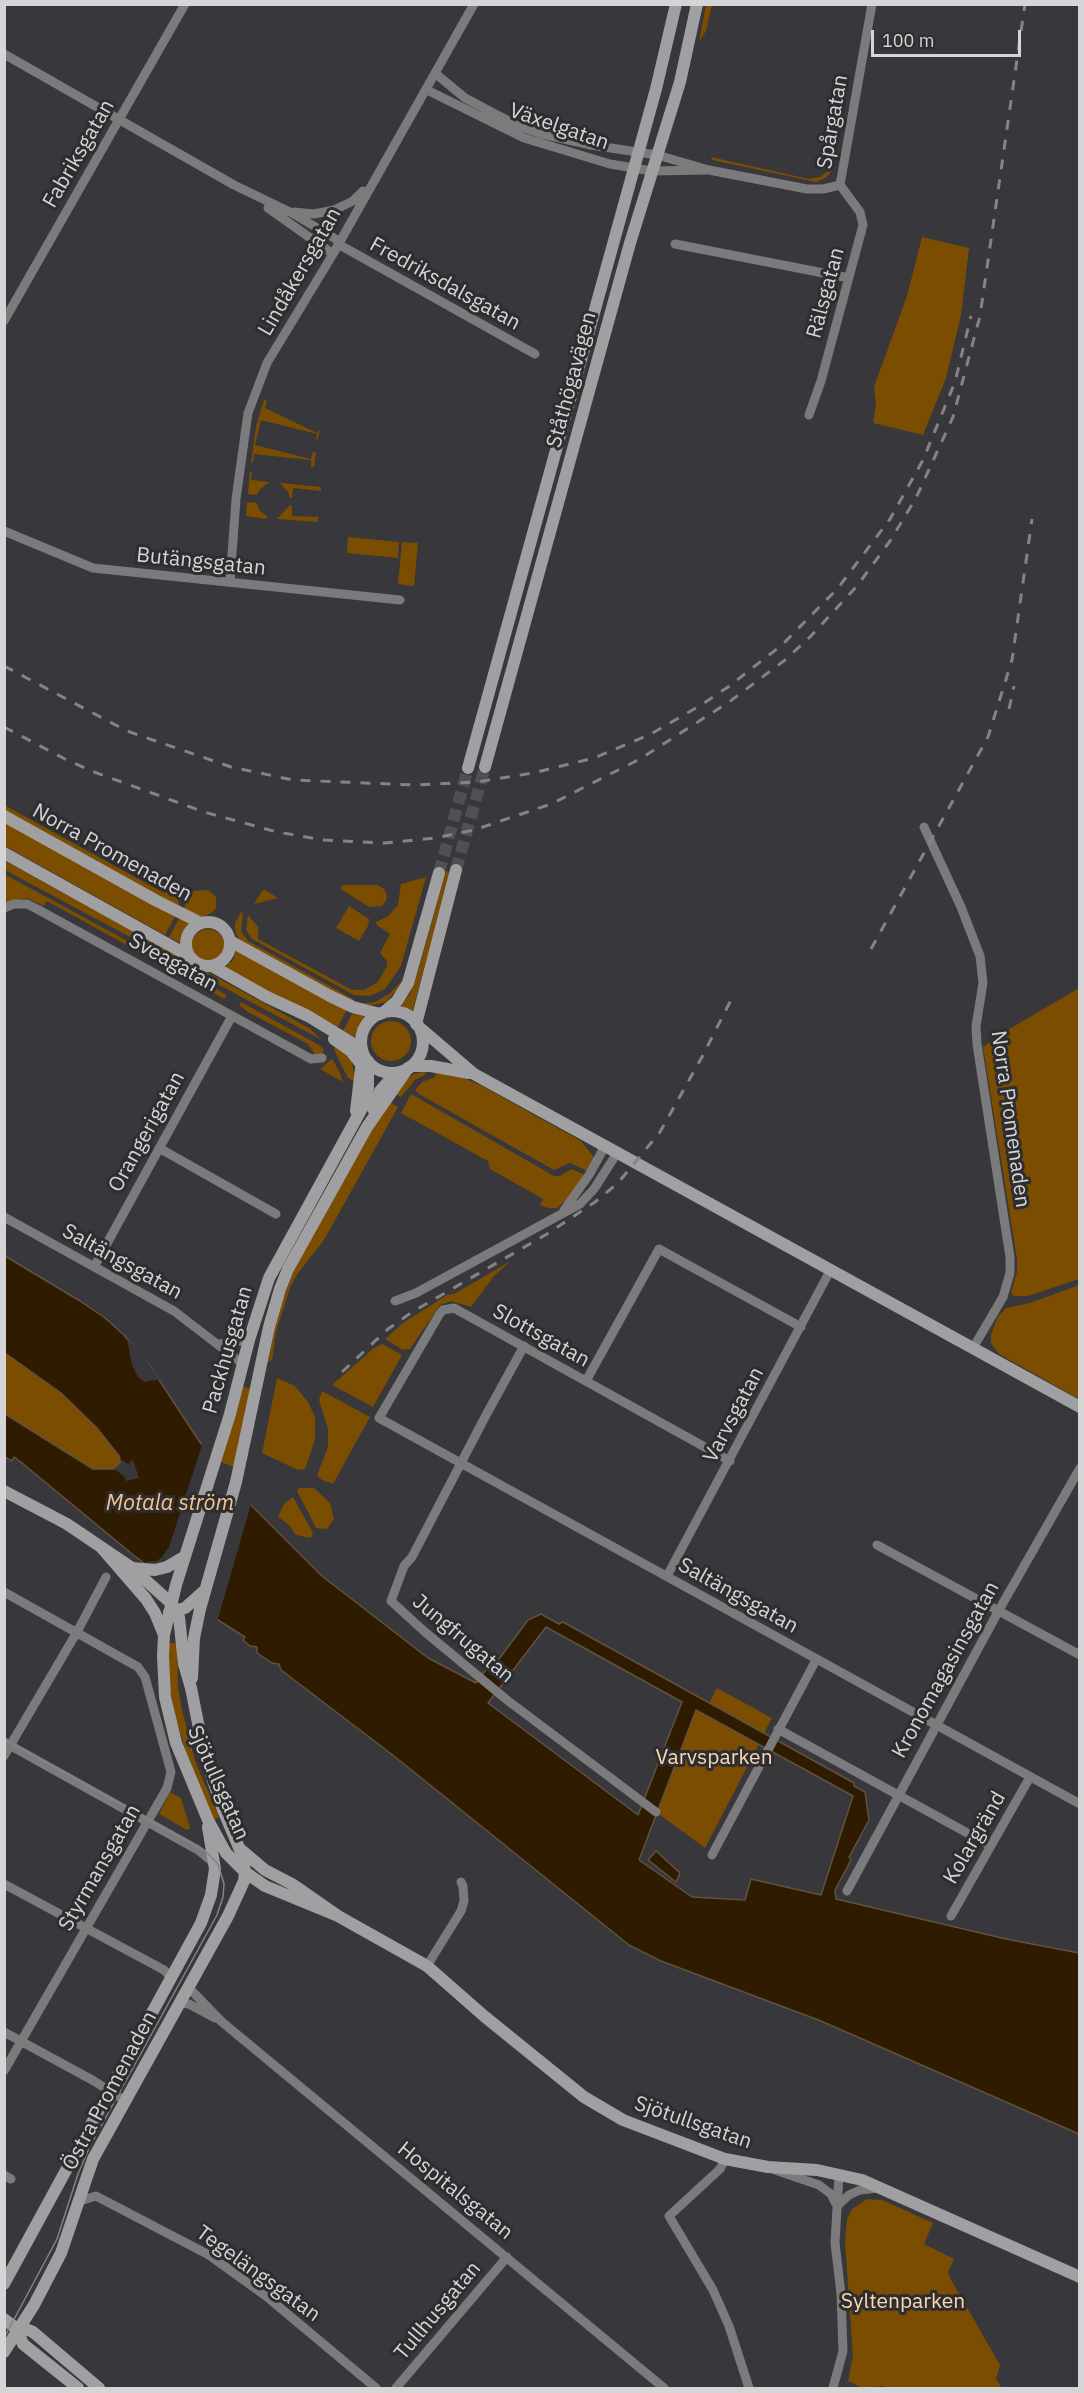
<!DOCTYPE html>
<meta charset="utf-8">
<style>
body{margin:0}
#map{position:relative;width:1084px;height:2393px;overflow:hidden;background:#38373b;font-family:"IBM Plex Sans",sans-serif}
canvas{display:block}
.frame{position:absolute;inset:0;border:6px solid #d5d4d7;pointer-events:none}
.scale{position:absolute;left:871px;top:30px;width:150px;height:27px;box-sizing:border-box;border:3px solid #d5d4d7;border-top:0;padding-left:8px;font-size:18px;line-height:21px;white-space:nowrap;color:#d5d4d7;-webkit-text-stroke:4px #2e2d30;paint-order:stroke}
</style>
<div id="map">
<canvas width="1084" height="2393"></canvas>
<div class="frame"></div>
<div class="scale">100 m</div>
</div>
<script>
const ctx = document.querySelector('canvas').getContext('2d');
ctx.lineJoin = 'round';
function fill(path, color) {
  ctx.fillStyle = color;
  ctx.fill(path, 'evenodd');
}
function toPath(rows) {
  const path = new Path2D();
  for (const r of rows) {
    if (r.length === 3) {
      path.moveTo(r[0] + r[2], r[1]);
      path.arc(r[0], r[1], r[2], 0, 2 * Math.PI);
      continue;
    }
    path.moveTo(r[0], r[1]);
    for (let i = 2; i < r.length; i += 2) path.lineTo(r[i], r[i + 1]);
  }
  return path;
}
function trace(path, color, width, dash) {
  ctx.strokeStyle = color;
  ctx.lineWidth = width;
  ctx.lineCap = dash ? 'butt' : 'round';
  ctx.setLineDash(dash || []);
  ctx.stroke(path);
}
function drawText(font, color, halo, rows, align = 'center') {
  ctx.font = font + ' "IBM Plex Sans",sans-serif';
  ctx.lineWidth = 6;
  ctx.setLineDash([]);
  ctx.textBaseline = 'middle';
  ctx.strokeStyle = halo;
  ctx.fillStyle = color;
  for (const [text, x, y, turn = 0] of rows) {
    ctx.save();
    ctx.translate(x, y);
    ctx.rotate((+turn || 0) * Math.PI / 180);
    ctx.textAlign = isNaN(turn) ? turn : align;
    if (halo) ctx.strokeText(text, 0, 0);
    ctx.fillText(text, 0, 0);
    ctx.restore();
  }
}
const green = toPath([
 [706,5,712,5,706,31,699,42],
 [711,157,809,179,820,177,832,168,833,169,827,177,816,182,712,160],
 [922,237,969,248,961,315,946,378,923,435,873,423,876,404,874,387,907,296],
 [264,400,267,401,265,408,317,433,321,428,317,441,316,441,317,434,261,420,255,445,311,459,313,452,316,452,314,467,311,467,311,460,254,454,253,463,251,463,256,427],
 [250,472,252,472,251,480,270,482,260,489,257,495,248,494],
 [280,483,321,487,321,491,293,488,292,498,290,498,288,492],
 [247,502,257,503,259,510,267,516,266,519,246,516],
 [289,506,292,506,292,516,318,517,318,522,277,519],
 [348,537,399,542,398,558,347,553],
 [402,542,418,543,414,586,398,584],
 [4,805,162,892,178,893,179,908,5,813],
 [4,820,176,915,165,935,5,846],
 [5,861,309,1028,322,1040,5,870],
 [446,871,450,872,412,1013,401,1006,410,993,417,975],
 [4,874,227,995,224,999,47,901,44,906,27,898,5,903],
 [426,877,401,966,385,989,370,996,354,995,252,939,246,930,248,915,258,927,258,939,352,990,364,990,378,982,387,966,387,961,380,953,390,934,377,925,376,922,387,917,398,905,401,884],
 [342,885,378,885,384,889,387,895,386,901,382,906,369,907,341,889],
 [208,890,216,897,216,908,213,912,204,917,183,911,185,906,182,892],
 [265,890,278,898,254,904,262,891],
 [349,906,369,919,368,926,359,941,336,928],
 [241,912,243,913,241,931,248,941,353,999,351,1003,243,943,237,936,235,929,235,923],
 [180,917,192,923,184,929,180,943,169,937],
 [208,945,16],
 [236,948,348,1008,337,1029,224,968,233,960],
 [407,969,397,990,386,1002,373,1005,359,1004,375,1002,389,994,399,984],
 [1079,988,1079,1279,1028,1296,1013,1296,1011,1292,1017,1272,1017,1259,983,1047,1006,1031],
 [241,1002,317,1044,323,1048,323,1054,316,1056,308,1044,248,1012,239,1005],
 [354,1010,367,1015,357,1030,355,1037,343,1031],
 [391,1041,20],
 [336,1044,352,1060,355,1082,348,1078,336,1054,334,1049],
 [332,1059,339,1071,343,1082,320,1069],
 [426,1071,425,1075,415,1080,401,1097,393,1093,402,1082,414,1074],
 [436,1071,455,1074,482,1086,581,1141,593,1156,593,1162,587,1171,570,1163,554,1170,419,1094,415,1090,422,1082,435,1077],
 [411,1094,554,1176,560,1176,572,1169,585,1175,567,1199,557,1208,549,1208,540,1205,543,1199,490,1169,488,1161,401,1113],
 [388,1101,398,1107,324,1240,298,1273,291,1285,276,1332,272,1360,268,1362,277,1317,294,1270],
 [511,1261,494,1276,471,1307,451,1301,440,1305,410,1349,403,1350,385,1339,403,1323,447,1295,454,1294],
 [1079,1285,1080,1285,1079,1399,999,1354,991,1343,991,1335,997,1318,1006,1308,1030,1303],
 [382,1344,402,1355,373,1407,332,1385,374,1348],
 [5,1353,61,1393,97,1428,119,1456,121,1462,118,1467,114,1469,93,1469,5,1414],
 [277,1378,295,1386,308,1402,315,1417,315,1440,305,1469,298,1470,262,1453],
 [243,1387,250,1388,234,1467,221,1462],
 [322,1391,370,1417,333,1484,322,1480,317,1475,328,1447,328,1429,319,1400],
 [299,1488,314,1488,330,1503,334,1519,327,1529,316,1528,297,1491],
 [293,1497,313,1533,311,1538,296,1535,288,1524,278,1517,284,1504],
 [169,1643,177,1643,178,1688,182,1710,195,1761,219,1817,214,1820,186,1752,176,1719,169,1685],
 [717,1688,772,1718,764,1733,709,1703],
 [696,1710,759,1744,705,1848,656,1812],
 [170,1792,181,1798,190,1828,187,1830,159,1814],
 [867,2199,882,2200,933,2223,924,2244,954,2259,948,2272,950,2278,1000,2365,996,2379,1002,2388,885,2388,884,2386,862,2388,848,2381,853,2356,845,2242,847,2219,852,2209]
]);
const water = toPath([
 [5,1256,80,1301,105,1318,124,1335,150,1366,199,1441,251,1505,322,1576,428,1658,476,1683,492,1662,496,1663,528,1620,541,1614,559,1624,563,1622,854,1783,854,1786,865,1792,869,1820,849,1857,851,1860,835,1890,836,1899,1006,1939,1079,1953,1079,2134,821,2021,661,1961,629,1945,394,1756,281,1670,279,1664,272,1663,257,1653,257,1647,250,1646,243,1640,245,1637,218,1620,131,1553,22,1463,14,1457,12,1461,5,1457,5,1414,93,1469,114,1469,121,1462,119,1456,97,1428,61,1393,5,1353,5,1256],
 [546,1627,682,1702,638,1815,488,1703,546,1627],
 [696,1710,853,1796,821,1895,751,1879,745,1900,692,1897,639,1860,696,1710],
 [656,1851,680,1873,676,1882,648,1860,656,1851]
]);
const pier = toPath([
 [127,1339,140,1352,160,1380,147,1381,146,1383,138,1377,132,1365],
 [203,1442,252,1501,217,1622,144,1565,147,1562,157,1561,162,1557,169,1547],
 [120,1459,130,1465,129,1462,133,1460,139,1478,126,1481,124,1476,114,1469,121,1463]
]);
const secondaryTunnel = toPath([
 [456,870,485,767],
 [439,873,468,768]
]);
const street = toPath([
 [4,54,234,185,292,213,339,241],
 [436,74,465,98,518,126,542,134,591,145,657,155,709,170,807,189,823,189,840,185,872,4],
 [427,90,524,138,610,164,652,171,706,170],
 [268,208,333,254],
 [294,212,314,214,334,210,353,201,363,191],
 [338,244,535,354],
 [675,244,849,278],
 [4,321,185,4],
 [809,415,821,381,863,225,860,212,840,185],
 [4,531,93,568,400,600],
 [230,582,236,499,248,413,267,363,333,254,474,4],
 [924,827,961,907,980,956,983,983,976,1026,977,1044,1010,1257,1010,1273,1003,1297,973,1348],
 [4,908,14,904,27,904,37,909,311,1059,322,1058],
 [159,1148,276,1214],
 [564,1210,589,1175,605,1146],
 [4,1217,174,1311,243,1364],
 [94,1267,232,1016],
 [395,1301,416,1293,580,1204,594,1189,617,1153],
 [219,1344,249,1340],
 [524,1346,485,1417,412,1557,404,1566,391,1601,425,1632,507,1700,656,1812],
 [586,1381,659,1249,801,1327],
 [730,1461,454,1308,443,1310,439,1315,379,1418,1080,1804],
 [877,1545,1080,1655],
 [667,1576,831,1269],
 [4,1592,138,1667,145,1677,171,1772,167,1788,4,2071],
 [778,1729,991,1846],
 [4,1742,198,1850,214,1863],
 [4,1756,77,1632,106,1577],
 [712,1855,816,1660],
 [4,1884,164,1970,172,1978],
 [847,1891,999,1610,1080,1468],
 [951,1916,1030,1777],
 [427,1966,461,1911,464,1901,463,1886,461,1882],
 [188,1987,222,2022,664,2388],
 [179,2003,189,2004,215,2018],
 [4,2032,94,2081,119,2097],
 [725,2159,720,2169,669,2216,713,2290,729,2326,749,2388],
 [775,2170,819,2185,831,2194,836,2204],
 [4,2175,11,2179],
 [77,2202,96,2196,209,2255,266,2296,376,2388],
 [837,2206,849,2195,860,2190,877,2188],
 [396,2388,507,2257],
 [833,2388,843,2351,841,2294,835,2243,839,2174]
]);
const secondary = toPath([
 [485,767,630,243,680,82,697,4],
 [468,768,656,89,676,4],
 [4,816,155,900,201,923],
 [4,853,189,956],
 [208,944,22],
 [230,941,330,996,353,1007,380,1014],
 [212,966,267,997,308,1016,362,1049],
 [392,1042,31],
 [383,1013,397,1001,408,983,439,873],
 [416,1024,456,870],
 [419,1027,474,1074,1080,1407],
 [334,1039,351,1051,361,1064],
 [411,1066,431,1066,469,1073],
 [373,1109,380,1091,396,1073],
 [356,1111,362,1060],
 [4,1491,67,1524,101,1547,146,1599,155,1613,164,1635],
 [132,1568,155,1570,167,1567,184,1557],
 [169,1612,185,1608,204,1591],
 [192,1678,194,1638,200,1609,236,1482,269,1327,280,1289,288,1269,367,1127,408,1068],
 [239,1848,265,1870,292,1884,338,1916,427,1966,484,2016,584,2097,623,2120,725,2159,768,2167,817,2170,862,2180,1080,2277],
 [338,1916,265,1886,245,1872,226,1853,208,1820,176,1743,165,1697,163,1656,164,1635,176,1585,230,1414,249,1340,269,1278,361,1110,368,1088,368,1061],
 [4,2284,201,1923,211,1895,215,1869,208,1827],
 [4,2319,17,2329],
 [17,2329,26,2329,33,2332,99,2388],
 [17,2329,23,2344,78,2388],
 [4,2352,34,2305,61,2253,93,2159,228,1916,244,1881,245,1872,243,1857,223,1810,204,1753,191,1688,184,1664,179,1617,171,1603,132,1568,101,1547]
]);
const tram = toPath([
 [4,1739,205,1851,218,1864,224,1884,223,1897,217,1915,90,2146,78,2174,57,2239,4,2338]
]);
const rail = toPath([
 [4,666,127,731,231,767,293,780,415,785,477,782,533,773,594,758,651,734,701,705,728,687,782,645,838,588,890,519,923,460,955,382,971,316],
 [1009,709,1014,686],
 [4,727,65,759,94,772,204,812,277,832,323,840,384,843,435,838,474,830,551,804,640,759,729,702,785,660,810,637,857,586,890,541,916,498,953,417,980,316,1025,4],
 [871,949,988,737,1012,660,1032,519],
 [342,1372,388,1329,412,1312,547,1234,595,1202,618,1183,660,1132,702,1057,733,996]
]);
const streetNames = [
 ["Spårgatan",833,122,-80],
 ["Växelgatan",559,127,19],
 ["Fabriksgatan",79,154,-60],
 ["Lindåkersgatan",300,272,-60],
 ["Fredriksdalsgatan",445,284,29],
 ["Rälsgatan",826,293,-75],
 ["Ståthögavägen",572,380,-75],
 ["Butängsgatan",201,562,6],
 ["Norra Promenaden",112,853,29],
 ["Sveagatan",173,963,29],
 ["Norra Promenaden",1010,1119,82],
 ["Orangerigatan",147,1132,-61],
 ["Saltängsgatan",122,1262,29],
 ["Slottsgatan",541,1336,29],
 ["Packhusgatan",228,1350,-74],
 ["Varvsgatan",734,1415,-62],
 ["Saltängsgatan",738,1596,29],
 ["Jungfrugatan",463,1639,40],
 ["Kronomagasinsgatan",946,1670,-61],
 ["Sjötullsgatan",218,1783,66],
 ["Kolargränd",975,1838,-60],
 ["Styrmansgatan",100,1868,-60],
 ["Östra Promenaden",110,2091,-62],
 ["Sjötullsgatan",693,2123,19],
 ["Hospitalsgatan",455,2191,39],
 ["Tegelängsgatan",258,2274,36],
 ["Tullhusgatan",438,2311,-50]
];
const parkNames = [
 ["Varvsparken",714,1758],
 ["Syltenparken",903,2302]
];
const waterNames = [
 ["Motala ström",170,1504]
];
fill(green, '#7b4d01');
fill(water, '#2f1b00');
trace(water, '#615240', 1.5);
fill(pier, '#38373b');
trace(secondaryTunnel, '#504f52', 12, [12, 6]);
trace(street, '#7b7a7c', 9);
trace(secondary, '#a09fa2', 12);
trace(tram, '#848386', 1.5);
trace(rail, '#848386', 3, [10, 10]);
drawText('21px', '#d5d4d7', '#2e2d30', streetNames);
drawText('21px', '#fad9b1', '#2e2d30', parkNames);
drawText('italic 22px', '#f7c589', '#2e2d30', waterNames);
</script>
